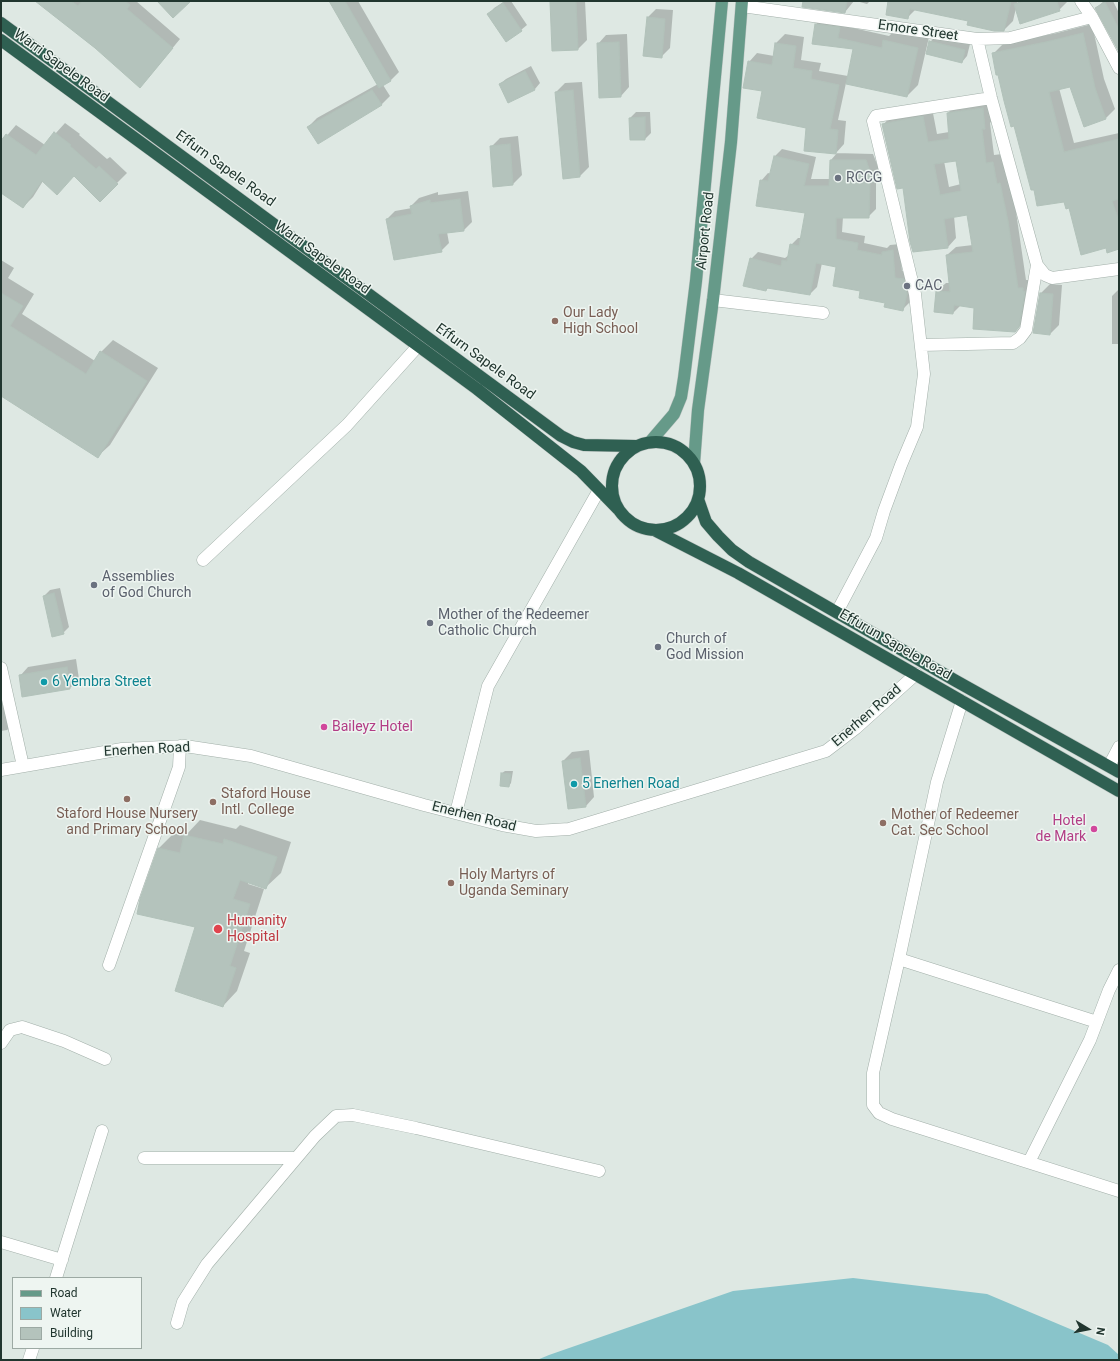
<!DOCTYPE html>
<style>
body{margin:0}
#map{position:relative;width:1120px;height:1361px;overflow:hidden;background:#dee8e3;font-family:Roboto,sans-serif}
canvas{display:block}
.frame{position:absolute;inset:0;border:2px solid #21362f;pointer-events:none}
.legend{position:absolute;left:12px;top:1277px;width:130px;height:72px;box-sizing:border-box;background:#eef5f1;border:1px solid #9ca9a3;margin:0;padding:5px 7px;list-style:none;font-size:12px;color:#21362f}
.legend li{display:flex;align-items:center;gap:8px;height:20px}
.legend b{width:20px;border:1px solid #9ca9a3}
.north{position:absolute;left:1068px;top:1309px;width:40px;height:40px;-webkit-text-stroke:3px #eef5f1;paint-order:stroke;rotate:100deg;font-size:11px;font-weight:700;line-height:16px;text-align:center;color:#21362f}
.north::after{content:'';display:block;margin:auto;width:14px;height:18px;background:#21362f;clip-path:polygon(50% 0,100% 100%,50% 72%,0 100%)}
</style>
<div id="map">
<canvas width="1120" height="1361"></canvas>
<div class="frame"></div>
<ul class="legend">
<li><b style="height:5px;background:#669a89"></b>Road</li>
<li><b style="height:11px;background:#89c4ca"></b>Water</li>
<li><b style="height:11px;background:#b4c3bc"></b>Building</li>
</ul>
<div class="north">N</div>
</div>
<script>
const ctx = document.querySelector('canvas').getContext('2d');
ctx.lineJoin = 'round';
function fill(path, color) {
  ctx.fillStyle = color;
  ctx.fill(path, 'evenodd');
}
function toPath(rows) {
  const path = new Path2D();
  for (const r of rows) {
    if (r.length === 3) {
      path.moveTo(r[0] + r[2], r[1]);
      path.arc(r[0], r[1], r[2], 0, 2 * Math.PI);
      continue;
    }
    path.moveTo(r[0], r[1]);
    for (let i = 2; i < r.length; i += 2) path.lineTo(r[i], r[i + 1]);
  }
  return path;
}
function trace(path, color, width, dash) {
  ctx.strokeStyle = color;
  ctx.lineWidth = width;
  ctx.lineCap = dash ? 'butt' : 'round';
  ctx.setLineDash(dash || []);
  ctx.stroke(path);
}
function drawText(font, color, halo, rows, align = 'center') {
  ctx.font = font + ' Roboto,sans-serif';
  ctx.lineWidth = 3;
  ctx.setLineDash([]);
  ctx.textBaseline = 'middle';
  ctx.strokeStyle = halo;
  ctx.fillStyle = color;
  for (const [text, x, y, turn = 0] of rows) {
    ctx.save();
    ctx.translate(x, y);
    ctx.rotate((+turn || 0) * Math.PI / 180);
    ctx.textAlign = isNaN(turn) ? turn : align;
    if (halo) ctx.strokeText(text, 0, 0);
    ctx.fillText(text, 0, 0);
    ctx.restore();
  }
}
const water = toPath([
 [853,1278,987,1294,1108,1345,1119,1355,1119,1360,537,1360,549,1355,733,1291]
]);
const shadow = toPath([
 [37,1,136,1,180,39,148,78,95,48],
 [331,1,358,1,399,72,390,81,383,85,390,96,381,105,308,127,317,118,378,84],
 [505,1,511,1,527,25,521,30,489,14,494,8],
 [551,1,585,1,587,40,578,49],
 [804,1,854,1,845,12],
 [856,1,870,1,867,4],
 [889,1,1017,1,1017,3,1019,1,1068,1,1059,10,1016,8,1013,21,1004,30,969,20,916,9,907,18],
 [1104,1,1113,1,1119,13,1119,43,1096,8],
 [656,9,673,10,670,48,661,57,647,18],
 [827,13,850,16,849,27,889,36,896,29,929,37,918,85,907,96,846,83,838,120,846,121,844,144,836,153,873,154,881,174,876,179,876,209,868,217,843,217,842,232,865,236,864,243,887,248,890,245,900,244,902,271,911,272,914,286,910,302,902,310,861,290,837,266,822,263,817,287,810,294,769,287,766,290,751,259,758,252,785,258,789,255,791,245,798,238,802,238,806,212,761,181,768,173,771,174,775,156,782,149,816,157,811,179,830,179,831,160,837,153,805,150,807,127,763,90,749,62,757,53,774,56,776,43,785,34,804,37,801,60,821,63,819,71,848,76,854,49,816,24],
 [1092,24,1104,79,1115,109,1106,118,1071,86,1059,88,1074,143,1119,133,1119,248,1106,247,1070,207,1065,201,1035,188,993,54,1003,44,1057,33],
 [627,34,629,87,621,96,598,44,606,35],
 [936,36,970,44,967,56,962,62,930,42],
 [531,66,540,83,535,89,508,102,500,84,506,79],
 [582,82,589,167,580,176,563,178,556,92,565,83],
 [992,100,994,119,990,123,994,155,1002,154,1006,176,1009,175,1016,212,1026,280,1031,280,1024,322,1015,331,976,307,961,305,953,313,937,291,946,283,950,283,947,255,956,247,973,245,968,214,954,216,956,238,948,247,904,187,883,125,891,116,932,108,937,134,949,132,948,113,956,104],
 [957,160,961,184,949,187,944,161],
 [636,112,650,112,651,133,645,139,630,118],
 [65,123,80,134,79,135,107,159,110,157,127,173,100,200,74,175,43,181,33,197,23,207,2,193,1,194,1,137,4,139,16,125,45,145],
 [518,136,522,175,513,184,494,186,491,147,500,138],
 [468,191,472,222,464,230,447,232,449,243,441,251,387,219,395,211,412,208,411,206,419,198,438,192,438,195],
 [1,260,14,268,8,278,34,294,22,314,95,361,101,352,113,340,158,368,110,445,98,456,1,394],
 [1050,284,1062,285,1059,325,1050,334,1041,293],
 [1119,289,1119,344,1112,344,1112,296],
 [60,588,69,627,63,633,44,596,50,590],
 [76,659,79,679,70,688,23,696,20,676,28,667],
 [7,701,13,725,7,730,1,731,1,702],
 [589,750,594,797,586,806,563,761,572,752],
 [505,771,513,771,511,783,509,786,502,773],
 [200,820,236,829,240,825,291,842,281,873,266,887,248,882,248,884,264,889,244,951,250,953,237,991,223,1006,197,927,141,899,159,848,174,833,185,836]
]);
const building = toPath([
 [35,1,71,1,78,6,82,1,125,1,130,5,127,9,173,48,140,88,95,48,35,1],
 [157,1,191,1,173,18,157,1],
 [329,1,345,1,391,81,379,88,329,1],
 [550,1,576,1,578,50,552,51,550,1],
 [803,1,847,1,845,13,802,7,803,1],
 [888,1,1011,1,1004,31,994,31,967,25,968,21,910,9,908,19,886,15,888,1],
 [1025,1,1057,1,1060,11,1020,24,1014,4,1025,1],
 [1105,2,1119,29,1119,52,1095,8,1105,2],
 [503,3,522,31,506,42,487,14,503,3],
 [647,17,665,19,662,58,643,56,647,17],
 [815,24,840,27,838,38,882,48,883,40,918,48,907,97,846,84,853,49,812,44,815,24],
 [1083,33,1095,88,1106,119,1084,127,1070,87,1049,92,1064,152,1119,139,1119,199,1112,201,1119,221,1119,249,1107,253,1106,248,1081,255,1069,208,1066,209,1064,202,1037,206,1034,190,1031,190,1014,126,1011,127,1004,101,998,75,996,75,992,53,1046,42,1083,33],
 [929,41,965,50,962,63,926,54,929,41],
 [619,42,621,97,599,98,597,43,619,42],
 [775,43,796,46,793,68,812,71,811,79,839,85,830,129,838,130,836,154,804,151,806,128,757,118,762,91,743,88,748,61,772,65,775,43],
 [525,71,535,90,508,103,499,84,525,71],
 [372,90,382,105,318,144,307,127,372,90],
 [573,90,580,177,563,179,555,92,573,90],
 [983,108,985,129,982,129,986,163,993,162,997,184,1000,183,1008,221,1018,288,1023,288,1023,291,1025,292,1019,327,1015,332,973,329,974,308,954,305,953,314,934,312,936,291,950,292,946,255,973,252,967,215,944,219,948,248,913,252,910,242,903,188,897,189,882,124,923,116,928,142,949,139,947,113,983,108],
 [956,161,961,191,940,195,934,164,956,161],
 [645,117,645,140,630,140,629,118,645,117],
 [54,132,71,145,70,146,96,169,99,166,118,184,100,202,74,176,57,195,42,181,23,208,1,193,1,141,6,134,36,155,54,132],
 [510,144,513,185,493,187,490,146,510,144],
 [774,156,809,164,804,186,829,186,830,160,866,160,874,182,870,182,869,218,836,218,836,239,858,243,857,250,882,255,882,252,893,250,895,278,904,279,907,294,903,311,884,307,885,303,859,298,860,291,833,286,836,267,816,263,810,295,767,288,766,291,743,286,750,258,781,266,782,260,787,261,790,244,799,246,805,213,756,206,760,180,768,181,774,156],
 [460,199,464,231,438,234,442,252,394,260,386,219,412,214,410,206,430,200,430,203,460,199],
 [1,293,23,306,10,326,86,374,100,351,147,381,98,458,1,396,1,293],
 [1040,293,1053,294,1050,335,1033,333,1040,293],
 [54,593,64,634,52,637,43,596,54,593],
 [67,667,70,689,22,697,19,675,67,667],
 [580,758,586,807,568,809,562,761,580,758],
 [501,773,511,774,509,787,500,786,501,773],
 [184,835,223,844,224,839,277,857,266,889,240,880,233,899,250,904,230,966,236,968,223,1007,175,991,195,927,137,914,140,899,158,848,180,853,184,835]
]);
const minor = toPath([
 [1081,1,1092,17,1119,68],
 [742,6,977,39,1010,38,1092,17],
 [977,39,991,98,1037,265,1045,275,1052,278,1119,269],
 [713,300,823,313],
 [921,345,1013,343,1020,338,1026,330,1037,265],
 [203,560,347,425,418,346],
 [837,612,876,538,884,511,901,465,917,427,924,374,915,294,873,121,876,116,991,98],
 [1,668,23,766],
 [962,701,937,782,899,959,1097,1022],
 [1109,766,1119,747],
 [1,770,122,749,185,746,251,756,424,805,502,825,536,831,569,829,826,751,856,728,916,674],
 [456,813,488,686,599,490],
 [899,959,873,1073,873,1105,879,1113,892,1119,1119,1191],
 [109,965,179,767,180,746],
 [1,1043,10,1030,22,1027,64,1041,105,1059],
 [144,1158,296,1158],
 [1029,1162,1090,1040,1109,990,1119,970],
 [1,1242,62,1260],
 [56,1278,102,1131],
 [177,1323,183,1302,207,1264,315,1136,336,1116,353,1115,416,1128,599,1171],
 [29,1360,33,1348]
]);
const major = toPath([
 [650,442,674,414,681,397,684,378,696,281,722,1],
 [694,463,698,410,713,300,731,142,742,1]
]);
const highway = toPath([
 [1,23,561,436,573,442,584,445,636,446],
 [1,40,477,389,581,471,618,509],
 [656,486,44],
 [698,499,706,522,718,536,732,550,749,562,956,681,1119,772],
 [654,530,738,573,1119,791]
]);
const markers = [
 [838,178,4,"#6b7280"],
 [907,286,4,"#6b7280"],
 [555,321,4,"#8d6e63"],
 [94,585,4,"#6b7280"],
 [430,623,4,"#6b7280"],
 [658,647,4,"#6b7280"],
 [44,682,4,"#0f9aa8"],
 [324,727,4,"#d1479c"],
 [574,784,4,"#0f9aa8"],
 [127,799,4,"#8d6e63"],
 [213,802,4,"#8d6e63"],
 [883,823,4,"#8d6e63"],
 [1094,829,4,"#d1479c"],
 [451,883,4,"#8d6e63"],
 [218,929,5,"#e0444e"]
];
const streetNames = [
 ["Emore Street",918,31,8],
 ["Warri Sapele Road",61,66,36],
 ["Effurn Sapele Road",225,169,36],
 ["Airport Road",706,231,-84],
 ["Warri Sapele Road",322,258,36],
 ["Effurn Sapele Road",485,362,36],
 ["Effurun Sapele Road",895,645,30],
 ["Enerhen Road",867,716,-41],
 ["Enerhen Road",147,750,-3],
 ["Enerhen Road",474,817,14]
];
const worshipNames = [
 ["RCCG",846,178],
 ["CAC",915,286],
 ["Assemblies",102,577],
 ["of God Church",102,593],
 ["Mother of the Redeemer",438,615],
 ["Catholic Church",438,631],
 ["Church of",666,639],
 ["God Mission",666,655]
];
const educationNames = [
 ["Our Lady",563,313],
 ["High School",563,329],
 ["Staford House",221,794],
 ["Intl. College",221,810],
 ["Staford House Nursery",127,814,"center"],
 ["and Primary School",127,830,"center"],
 ["Mother of Redeemer",891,815],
 ["Cat. Sec School",891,831],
 ["Holy Martyrs of",459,875],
 ["Uganda Seminary",459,891]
];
const cultureNames = [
 ["6 Yembra Street",52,682],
 ["5 Enerhen Road",582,784]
];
const hotelNames = [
 ["Baileyz Hotel",332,727],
 ["Hotel",1086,821,"right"],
 ["de Mark",1086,837,"right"]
];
const healthNames = [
 ["Humanity",227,921],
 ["Hospital",227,937]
];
fill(water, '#89c4ca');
fill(shadow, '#0003');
fill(building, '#b4c3bc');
trace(building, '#b1c1b9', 1);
trace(minor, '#a2afa9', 13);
trace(major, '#bcc3c1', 13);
trace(highway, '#bcc3c1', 13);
trace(minor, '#fff', 12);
trace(major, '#669a89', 12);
trace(highway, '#2f6052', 12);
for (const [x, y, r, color] of markers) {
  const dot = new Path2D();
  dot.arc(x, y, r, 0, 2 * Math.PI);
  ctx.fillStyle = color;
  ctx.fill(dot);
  trace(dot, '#eef5f1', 1.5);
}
drawText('14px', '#21362f', '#eef5f1', streetNames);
drawText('14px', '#5b616d', '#eef5f1', worshipNames, 'left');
drawText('14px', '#785e54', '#eef5f1', educationNames, 'left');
drawText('14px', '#0d838f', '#eef5f1', cultureNames, 'left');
drawText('14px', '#b23c85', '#eef5f1', hotelNames, 'left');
drawText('14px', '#be3a42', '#eef5f1', healthNames, 'left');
</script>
